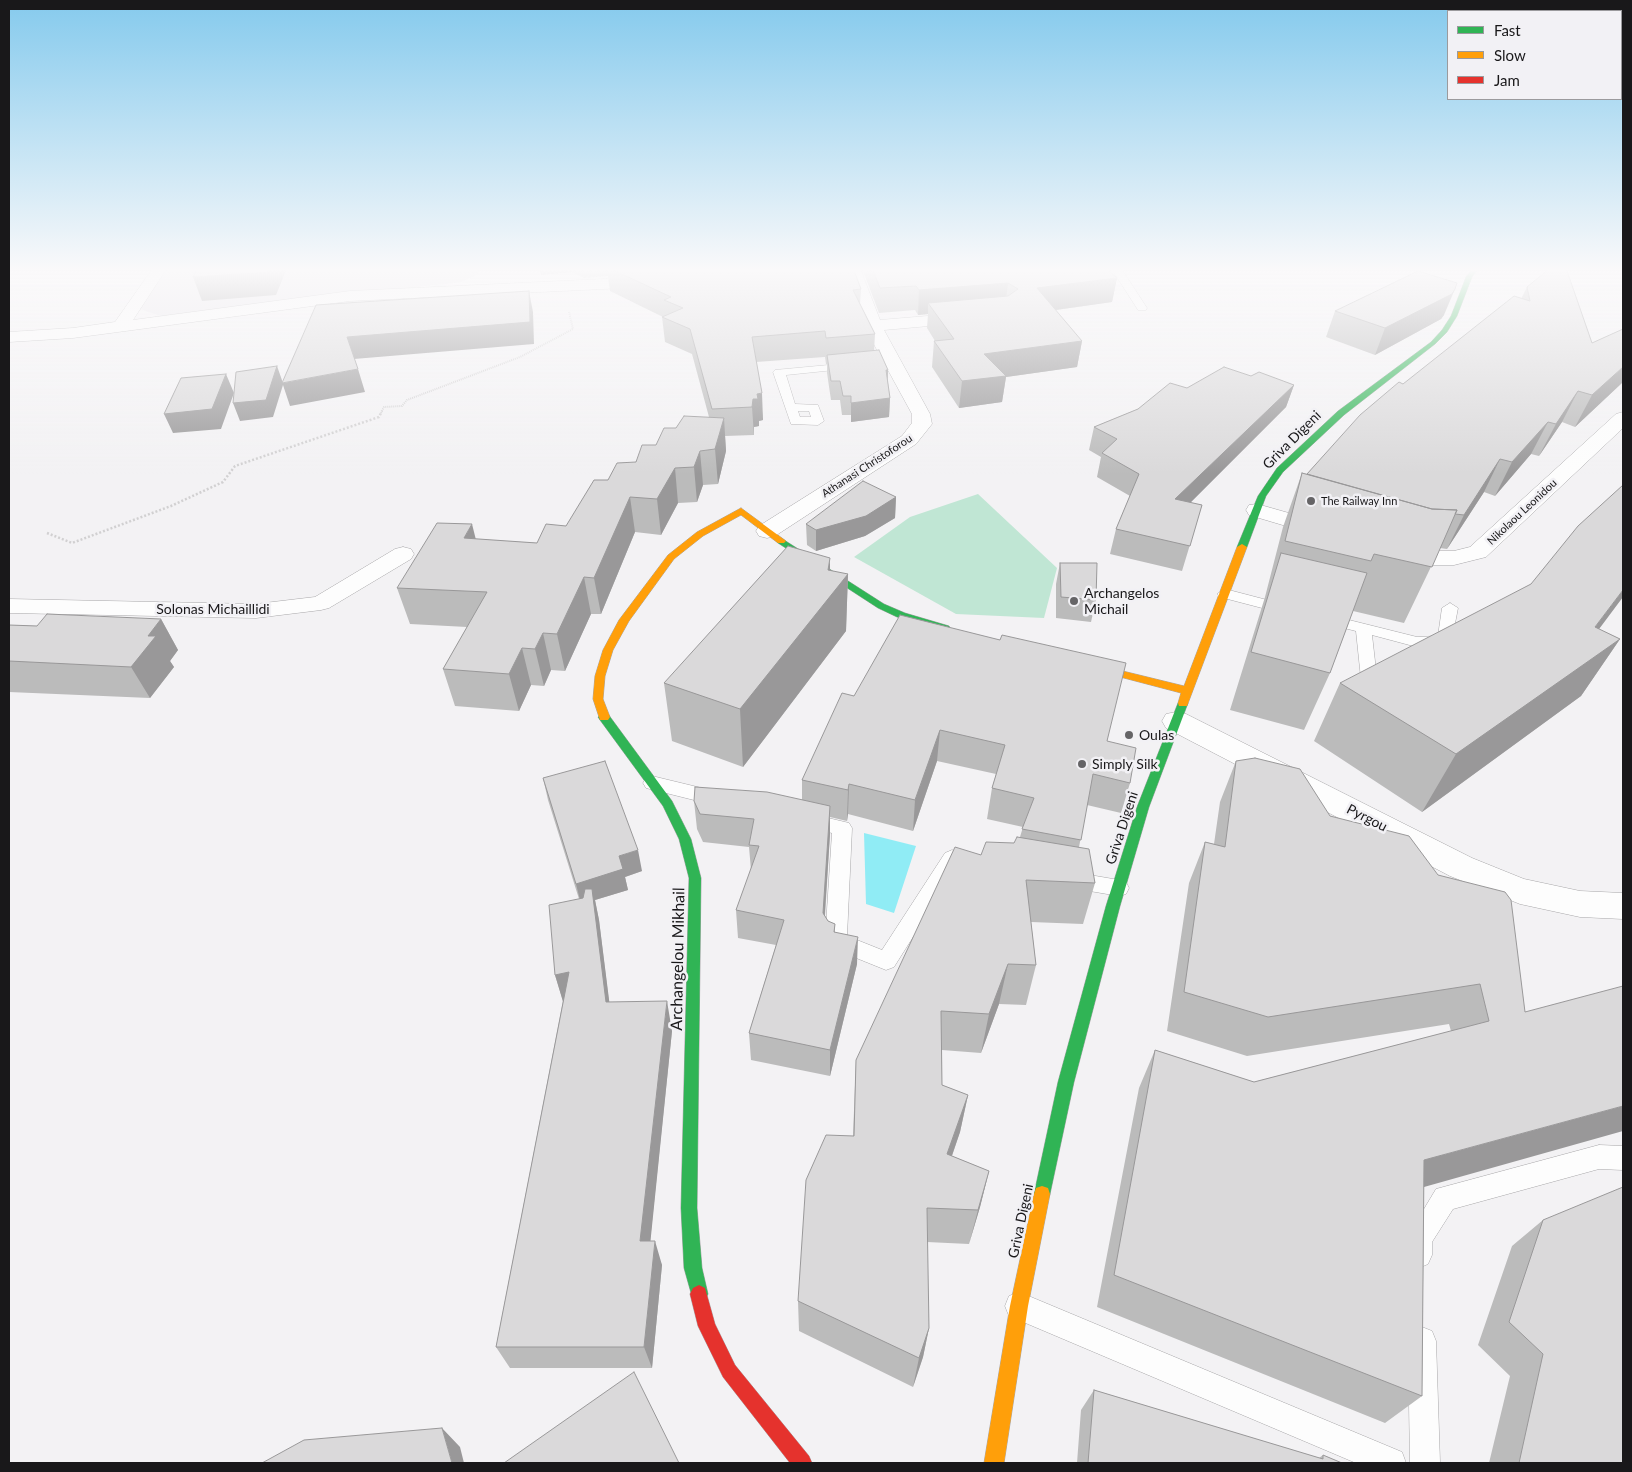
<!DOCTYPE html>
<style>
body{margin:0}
#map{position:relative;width:1632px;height:1472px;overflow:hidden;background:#f3f2f4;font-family:Lato,sans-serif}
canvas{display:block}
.frame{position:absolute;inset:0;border:10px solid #19181a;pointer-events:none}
.legend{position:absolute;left:1447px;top:10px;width:175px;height:90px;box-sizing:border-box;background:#f2f1f5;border:1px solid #9b9a9d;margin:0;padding:6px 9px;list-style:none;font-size:15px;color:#19181a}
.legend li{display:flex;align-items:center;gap:10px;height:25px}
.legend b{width:25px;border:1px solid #9b9a9d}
</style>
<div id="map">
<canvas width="1632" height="1472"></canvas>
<div class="frame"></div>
<ul class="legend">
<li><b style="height:6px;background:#30b455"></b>Fast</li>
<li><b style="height:6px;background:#ff9f0a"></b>Slow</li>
<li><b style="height:6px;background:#e5322d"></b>Jam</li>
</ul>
</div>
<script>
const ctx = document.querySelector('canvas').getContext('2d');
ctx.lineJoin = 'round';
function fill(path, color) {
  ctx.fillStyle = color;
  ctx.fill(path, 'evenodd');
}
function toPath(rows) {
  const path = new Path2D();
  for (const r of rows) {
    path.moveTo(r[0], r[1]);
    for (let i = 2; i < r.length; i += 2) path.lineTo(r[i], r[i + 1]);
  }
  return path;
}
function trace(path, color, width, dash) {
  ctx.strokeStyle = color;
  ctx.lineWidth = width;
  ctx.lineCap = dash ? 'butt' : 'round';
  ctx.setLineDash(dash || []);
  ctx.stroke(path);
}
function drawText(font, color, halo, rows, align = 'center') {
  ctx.font = font + ' Lato,sans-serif';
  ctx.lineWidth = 5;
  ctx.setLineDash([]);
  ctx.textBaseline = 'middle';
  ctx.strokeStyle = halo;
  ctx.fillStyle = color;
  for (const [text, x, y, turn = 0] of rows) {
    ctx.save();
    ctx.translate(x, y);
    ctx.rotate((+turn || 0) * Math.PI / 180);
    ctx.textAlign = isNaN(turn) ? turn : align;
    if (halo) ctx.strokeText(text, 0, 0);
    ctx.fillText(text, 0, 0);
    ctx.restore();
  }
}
const built = toPath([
 [168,268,477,268,478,274,462,282,160,316,140,309]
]);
const green = toPath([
 [978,494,1057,568,1044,618,956,614,854,557,910,517]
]);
const water = toPath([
 [864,833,916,846,894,913,866,904]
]);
const pathFar1 = toPath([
 [381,413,384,407,402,406,407,400,520,357,573,329,569,312]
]);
const path = toPath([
 [47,533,72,543,171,506,223,482,235,466,379,417,382,411]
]);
const lane = toPath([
 [1111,268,1121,268,1147,308,1146,310,1138,310,1111,268],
 [850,363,856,366,854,368,786,375,795,404,818,405,824,421,818,425,791,424,773,372,775,370,850,363],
 [798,411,809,411,811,417,800,417,798,411],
 [1225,589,1290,606,1293,609,1285,614,1220,597,1217,594,1225,589],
 [1450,603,1458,608,1451,644,1417,647,1372,635,1378,688,1376,692,1370,694,1364,692,1362,688,1356,631,1320,622,1317,619,1325,614,1417,637,1438,636,1442,608,1450,603],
 [652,776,718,792,725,794,727,799,725,804,718,806,646,788,643,783,646,778,652,776],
 [807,813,849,823,852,828,847,936,882,950,945,853,952,850,965,855,968,860,965,865,957,867,894,967,886,970,829,947,825,941,832,833,800,825,798,820,800,815,807,813],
 [1072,872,1119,880,1126,882,1129,888,1126,894,1119,896,1072,888,1065,886,1062,880,1065,874,1072,872],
 [1599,1145,1623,1146,1623,1170,1599,1169,1453,1209,1432,1242,1432,1255,1428,1264,1419,1268,1410,1264,1406,1255,1406,1239,1436,1189,1599,1145],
 [1019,1292,1402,1452,1406,1463,1356,1463,1009,1316,1005,1306,1009,1296,1019,1292],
 [1422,1327,1432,1331,1436,1341,1440,1463,1410,1463,1408,1341,1412,1331,1422,1327]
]);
const street = toPath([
 [153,268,167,268,133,320,350,291,646,277,654,282,646,287,350,301,73,338,9,342,9,332,73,328,115,322,153,268],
 [846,268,860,268,880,320,963,313,971,318,963,323,884,330,930,414,932,424,916,444,775,536,767,538,759,536,756,531,759,526,902,436,912,423,912,414,871,339,846,268],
 [1623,412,1623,428,1486,557,1454,565,1429,565,1392,558,1389,553,1392,548,1400,546,1429,551,1454,551,1470,547,1616,414,1623,412],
 [1257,504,1331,525,1334,530,1331,535,1323,537,1249,515,1246,510,1249,505,1257,504],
 [403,547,411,549,414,554,411,559,329,608,321,610,256,618,9,613,9,599,256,604,315,597,395,549,403,547],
 [1176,712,1186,714,1472,858,1524,879,1580,891,1623,893,1623,919,1580,917,1520,904,1450,876,1166,728,1162,721,1166,714,1176,712]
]);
const fast = toPath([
 [1473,268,1479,268,1472,277,1457,316,1447,332,1435,344,1344,415,1283,472,1266,496,1247,547,1242,550,1239,549,1237,547,1258,496,1277,468,1338,411,1431,342,1442,330,1451,316,1466,277,1473,268],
 [781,538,884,604,905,613,949,626,950,628,949,630,941,630,897,617,878,608,778,543,776,541,781,538],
 [1183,699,1188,703,1149,807,1120,906,1074,1082,1050,1194,1048,1200,1042,1202,1036,1200,1034,1194,1058,1082,1106,906,1137,807,1178,703,1183,699],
 [604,713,608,714,672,801,691,839,701,878,697,1208,702,1268,708,1294,705,1300,699,1303,693,1300,684,1268,681,1208,689,878,679,839,663,806,600,720,598,717,604,713]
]);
const slow = toPath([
 [741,508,786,541,784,543,778,543,741,515,703,536,674,559,629,621,613,650,605,676,603,699,610,717,608,720,600,720,593,699,595,676,603,650,619,620,668,555,697,532,741,508],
 [1242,544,1247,547,1187,706,1179,706,1178,703,1181,693,1082,667,1081,665,1086,662,1184,686,1237,547,1242,544],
 [1042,1186,1048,1188,1050,1194,1028,1306,1004,1463,984,1463,1010,1306,1034,1194,1036,1188,1042,1186]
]);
const jam = toPath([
 [699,1285,705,1288,715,1324,735,1365,809,1456,812,1463,790,1463,723,1377,698,1326,690,1294,693,1288,699,1285]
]);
const wall = toPath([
 [540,268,853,268,861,289,860,304,875,334,874,351,888,370,888,383,890,398,889,417,851,422,851,415,842,415,840,400,831,400,827,373,827,364,826,364,825,357,756,362,763,420,759,421,759,426,754,427,754,435,725,436,726,451,718,484,703,485,697,502,678,503,661,535,635,532,601,614,591,614,565,671,551,670,544,686,531,685,519,711,455,706,443,669,467,627,410,624,397,588,475,539,537,543,566,526,608,480,636,462,676,428,709,417,692,354,665,342,662,317,663,317,610,291,608,276,584,278,572,272,541,275],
 [862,268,1106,268,1117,278,1112,302,1056,310,1082,341,1077,367,1006,377,1002,402,959,408,932,367,934,341,935,341,927,328,928,314,918,315,915,310,879,313],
 [1527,287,1592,343,1623,382,1575,427,1562,422,1539,456,1531,454,1495,496,1484,492,1447,549,1440,548,1404,623,1353,611,1330,673,1304,730,1230,710,1265,597,1283,527,1302,473,1307,474,1403,384,1521,299],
 [1335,311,1444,315,1441,319,1375,355,1326,337],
 [1251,376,1294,385,1286,407,1190,503,1202,505,1182,571,1110,554,1116,529,1130,496,1097,477,1101,457,1089,450,1094,427,1138,409,1187,388],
 [896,497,895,518,865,536,816,551,807,545,806,524],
 [1060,563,1096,600,1091,622,1056,618,1056,584],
 [830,571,848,574,846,631,743,767,672,741,664,683],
 [161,619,178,650,170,661,174,667,150,698,9,692,9,625,37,626],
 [1599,629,1620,639,1581,696,1422,812,1314,741,1340,683],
 [854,696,1107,741,1130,783,1121,813,1087,805,1079,847,1095,883,1083,924,1031,922,1036,965,1026,1005,999,1004,981,1053,942,1050,942,1085,968,1095,960,1132,952,1156,989,1171,980,1207,969,1244,927,1242,929,1328,923,1357,913,1387,799,1331,798,1301,853,1136,856,1060,981,855,1014,843,1020,837,1023,827,987,819,992,788,996,774,937,761,913,831,848,814,847,821,830,817,830,834,825,916,828,921,835,924,835,932,857,964,830,1076,751,1060,749,1033,776,945,738,938,736,910,751,870,749,847,703,842,697,829,694,801,802,800,802,780],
 [1236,761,1330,816,1525,1012,1424,1187,1422,1396,1385,1423,1097,1307,1139,1088,1155,1050,1254,1082,1451,1031,1449,1024,1247,1056,1167,1031,1189,883,1205,842,1214,844,1220,802],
 [543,778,642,871,625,877,628,890,595,900,599,920,609,1002,672,1031,650,1241,662,1265,652,1368,510,1368,496,1347,563,1001,555,975,579,899,548,800],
 [1543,1220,1623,1463,1489,1463,1510,1376,1478,1345,1512,1246],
 [1094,1390,1319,1458,1323,1455,1342,1463,1077,1463,1081,1410]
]);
const shadedWall = toPath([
 [269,268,287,268,276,295,202,301,193,277],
 [540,268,571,268,572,272,541,275],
 [1117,278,1112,302,1034,313,1037,288],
 [1008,283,1005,307,928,303,928,314,918,315,919,290],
 [1455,289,1444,315,1441,319,1375,355,1385,328],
 [529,291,533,312,534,344,354,359,347,337],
 [1082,341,1077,367,1006,377,1002,402,959,408,962,381,984,354],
 [277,366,283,383,358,369,365,392,290,406,283,385,273,417,240,421,233,403],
 [1623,367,1623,382,1575,427,1592,395],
 [886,370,888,370,887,389],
 [226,374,234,393,221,429,173,433,164,414],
 [1294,385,1286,407,1169,524,1175,499],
 [1578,391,1562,422,1539,456,1556,424],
 [762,393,763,420,759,421,759,426,754,427,754,435,752,407,753,399,757,394],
 [890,398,889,417,851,422,851,403],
 [724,418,726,451,718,484,715,449],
 [1548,422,1531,454,1495,496,1512,462],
 [700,451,703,485,697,502,694,467],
 [1500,459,1484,492,1447,549,1464,515],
 [675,468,678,503,661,535,657,499],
 [630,497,635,532,601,614,594,578],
 [896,497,895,518,865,536,816,551,816,530],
 [472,524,481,560,464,538],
 [830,558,830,596,848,574,846,631,743,767,740,709,828,570],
 [584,577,591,614,565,671,557,634],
 [1623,590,1623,597,1561,680,1620,639,1581,696,1422,812,1456,754,1595,627],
 [161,619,178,650,170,661,174,667,150,698,131,667,148,636],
 [543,633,551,670,544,686,535,649],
 [522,648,531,685,519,711,509,674],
 [940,730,937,761,913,831,915,800],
 [849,784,848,814,847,821,848,790],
 [830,806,830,834,823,941,823,913],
 [638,850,642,871,625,877,628,890,595,900,599,920,613,1031,576,884,619,856],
 [858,937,857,964,830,1076,830,1050],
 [1008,964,999,1004,981,1053,989,1014],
 [569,972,564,1005,555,975],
 [667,1001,672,1031,648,1265,640,1241],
 [968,1095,960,1132,940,1190,947,1154],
 [1623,1106,1623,1131,1392,1196,1424,1160],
 [989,1171,980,1207,969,1244,978,1210],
 [655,1241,662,1265,652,1368,644,1347],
 [929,1328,923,1357,913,1387,919,1358],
 [442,1428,460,1447,464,1463,452,1463]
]);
const building = toPath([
 [198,268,269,268,268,272,193,277,198,268],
 [609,268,853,268,861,289,853,290,875,334,826,338,825,331,752,337,762,393,757,394,758,399,753,399,752,407,712,409,690,329,662,317,683,308,664,300,671,297,609,268],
 [872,268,1106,268,1117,278,1037,288,1082,341,984,354,1006,376,962,381,934,341,954,339,928,303,1008,296,1018,289,1008,283,919,290,916,286,880,288,872,268],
 [1550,268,1566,268,1592,343,1623,329,1623,367,1592,395,1578,391,1556,424,1548,422,1512,462,1500,459,1464,515,1455,514,1457,510,1432,509,1307,474,1360,415,1399,382,1403,384,1514,296,1530,301,1527,287,1550,268],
 [1418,271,1457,283,1455,289,1452,294,1385,328,1335,311,1418,271],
 [529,291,530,322,347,337,358,369,282,383,316,305,529,291],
 [879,350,888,370,886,370,890,398,851,403,851,396,843,396,840,381,831,381,827,355,879,350],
 [277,366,266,400,233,403,236,372,277,366],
 [1224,367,1251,376,1259,372,1294,385,1175,499,1202,505,1190,546,1116,529,1139,474,1102,453,1117,439,1094,427,1138,409,1170,383,1187,388,1224,367],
 [226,374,212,409,164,414,181,378,226,374],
 [684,416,724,418,715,449,700,451,694,467,675,468,657,499,630,497,594,578,584,577,557,634,543,633,535,649,522,648,509,674,443,669,487,592,397,588,437,523,472,524,464,538,537,543,546,524,566,526,594,480,608,480,617,463,636,462,642,445,656,445,664,428,676,428,684,416],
 [1302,473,1432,509,1457,510,1432,567,1374,554,1371,561,1285,541,1302,473],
 [863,481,896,497,866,516,816,530,806,524,863,481],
 [1623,485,1623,590,1595,627,1620,639,1456,754,1340,683,1531,584,1578,526,1623,485],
 [788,546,830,558,828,570,848,574,740,709,664,683,788,546],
 [1281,553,1367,573,1330,673,1251,652,1281,553],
 [1060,563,1097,563,1096,600,1061,597,1060,563],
 [47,614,161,619,148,636,156,636,131,667,9,661,9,625,37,626,47,614],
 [900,615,1000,640,1002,635,1126,663,1107,741,1136,748,1130,783,1093,774,1081,840,1022,829,1034,798,992,788,1005,745,940,730,915,800,849,784,848,790,802,780,842,693,854,696,900,615],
 [1255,758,1300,769,1330,816,1409,836,1438,875,1505,892,1511,900,1525,1012,1623,986,1623,1106,1424,1160,1422,1396,1114,1275,1155,1050,1254,1082,1489,1021,1480,984,1268,1017,1184,992,1205,842,1225,847,1236,761,1255,758],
 [605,761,638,850,619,856,623,869,576,884,543,778,605,761],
 [695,787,767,792,830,806,823,913,828,921,835,924,834,932,858,937,830,1050,749,1033,784,920,736,910,759,846,749,845,754,819,700,814,694,801,695,787],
 [1017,837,1089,849,1095,883,1026,880,1036,965,1008,964,989,1014,941,1011,942,1085,968,1095,947,1154,989,1171,978,1210,927,1208,929,1328,919,1358,798,1301,806,1180,826,1135,854,1136,856,1060,955,847,981,855,986,842,1014,843,1017,837],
 [585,889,592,889,606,1002,667,1001,640,1241,655,1241,644,1347,496,1347,569,972,555,975,549,905,583,898,585,889],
 [1623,1187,1623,1463,1519,1463,1543,1354,1509,1322,1543,1220,1623,1187],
 [634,1372,679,1463,504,1463,634,1372],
 [1094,1390,1323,1459,1323,1455,1342,1463,1088,1463,1094,1390],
 [442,1428,452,1463,262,1463,304,1440,442,1428]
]);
const markers = [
 [1311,501,5,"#656466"],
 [1074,601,5,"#656466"],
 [1129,735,5,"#656466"],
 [1082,764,5,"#656466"]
];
const farStreetnames = [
 ["Athanasi Christoforou",867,466,-33],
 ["Nikolaou Leonidou",1522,512,-43]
];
const farPoinames = [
 ["The Railway Inn",1321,501]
];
const streetNames = [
 ["Griva Digeni",1292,440,-45],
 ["Solonas Michaillidi",213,609],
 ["Pyrgou",1367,818,27],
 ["Griva Digeni",1122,828,-72],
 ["Griva Digeni",1021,1221,-78]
];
const poiNames = [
 ["Archangelos",1084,593],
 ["Michail",1084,609],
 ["Oulas",1139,735],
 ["Simply Silk",1092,764]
];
const nearStreetnames = [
 ["Archangelou Mikhail",678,959,-89]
];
fill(built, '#e7e4ea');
fill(green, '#c0e6d4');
fill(water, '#90ecf5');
trace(lane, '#a8a7a9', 1);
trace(street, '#a8a7a9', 1);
trace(fast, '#a8a7a9', 1);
trace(slow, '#a8a7a9', 1);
trace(jam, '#a8a7a9', 1);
trace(pathFar1, '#d1d0d1', 2, [1, 1]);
trace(path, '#d1d0d1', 2.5, [2, 2]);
fill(lane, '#fdfdfd');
fill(street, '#fdfdfd');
fill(fast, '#30b455');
fill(slow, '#ff9f0a');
fill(jam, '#e5322d');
fill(wall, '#bbb');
fill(shadedWall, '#999899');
fill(building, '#dad9da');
trace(building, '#999899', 1);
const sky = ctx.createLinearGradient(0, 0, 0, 474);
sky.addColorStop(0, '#85caed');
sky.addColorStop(0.57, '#faf9fa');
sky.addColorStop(1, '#faf9fa00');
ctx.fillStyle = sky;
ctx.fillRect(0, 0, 1632, 474);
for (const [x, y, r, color] of markers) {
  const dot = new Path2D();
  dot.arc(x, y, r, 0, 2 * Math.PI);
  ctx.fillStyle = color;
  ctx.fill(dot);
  trace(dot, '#f2f1f5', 2);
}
drawText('11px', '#19181a', '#f2f1f5', farStreetnames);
drawText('11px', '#19181a', '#f2f1f5', farPoinames, 'left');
drawText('14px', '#19181a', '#f2f1f5', streetNames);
drawText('14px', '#19181a', '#f2f1f5', poiNames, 'left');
drawText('16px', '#19181a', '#f2f1f5', nearStreetnames);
</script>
